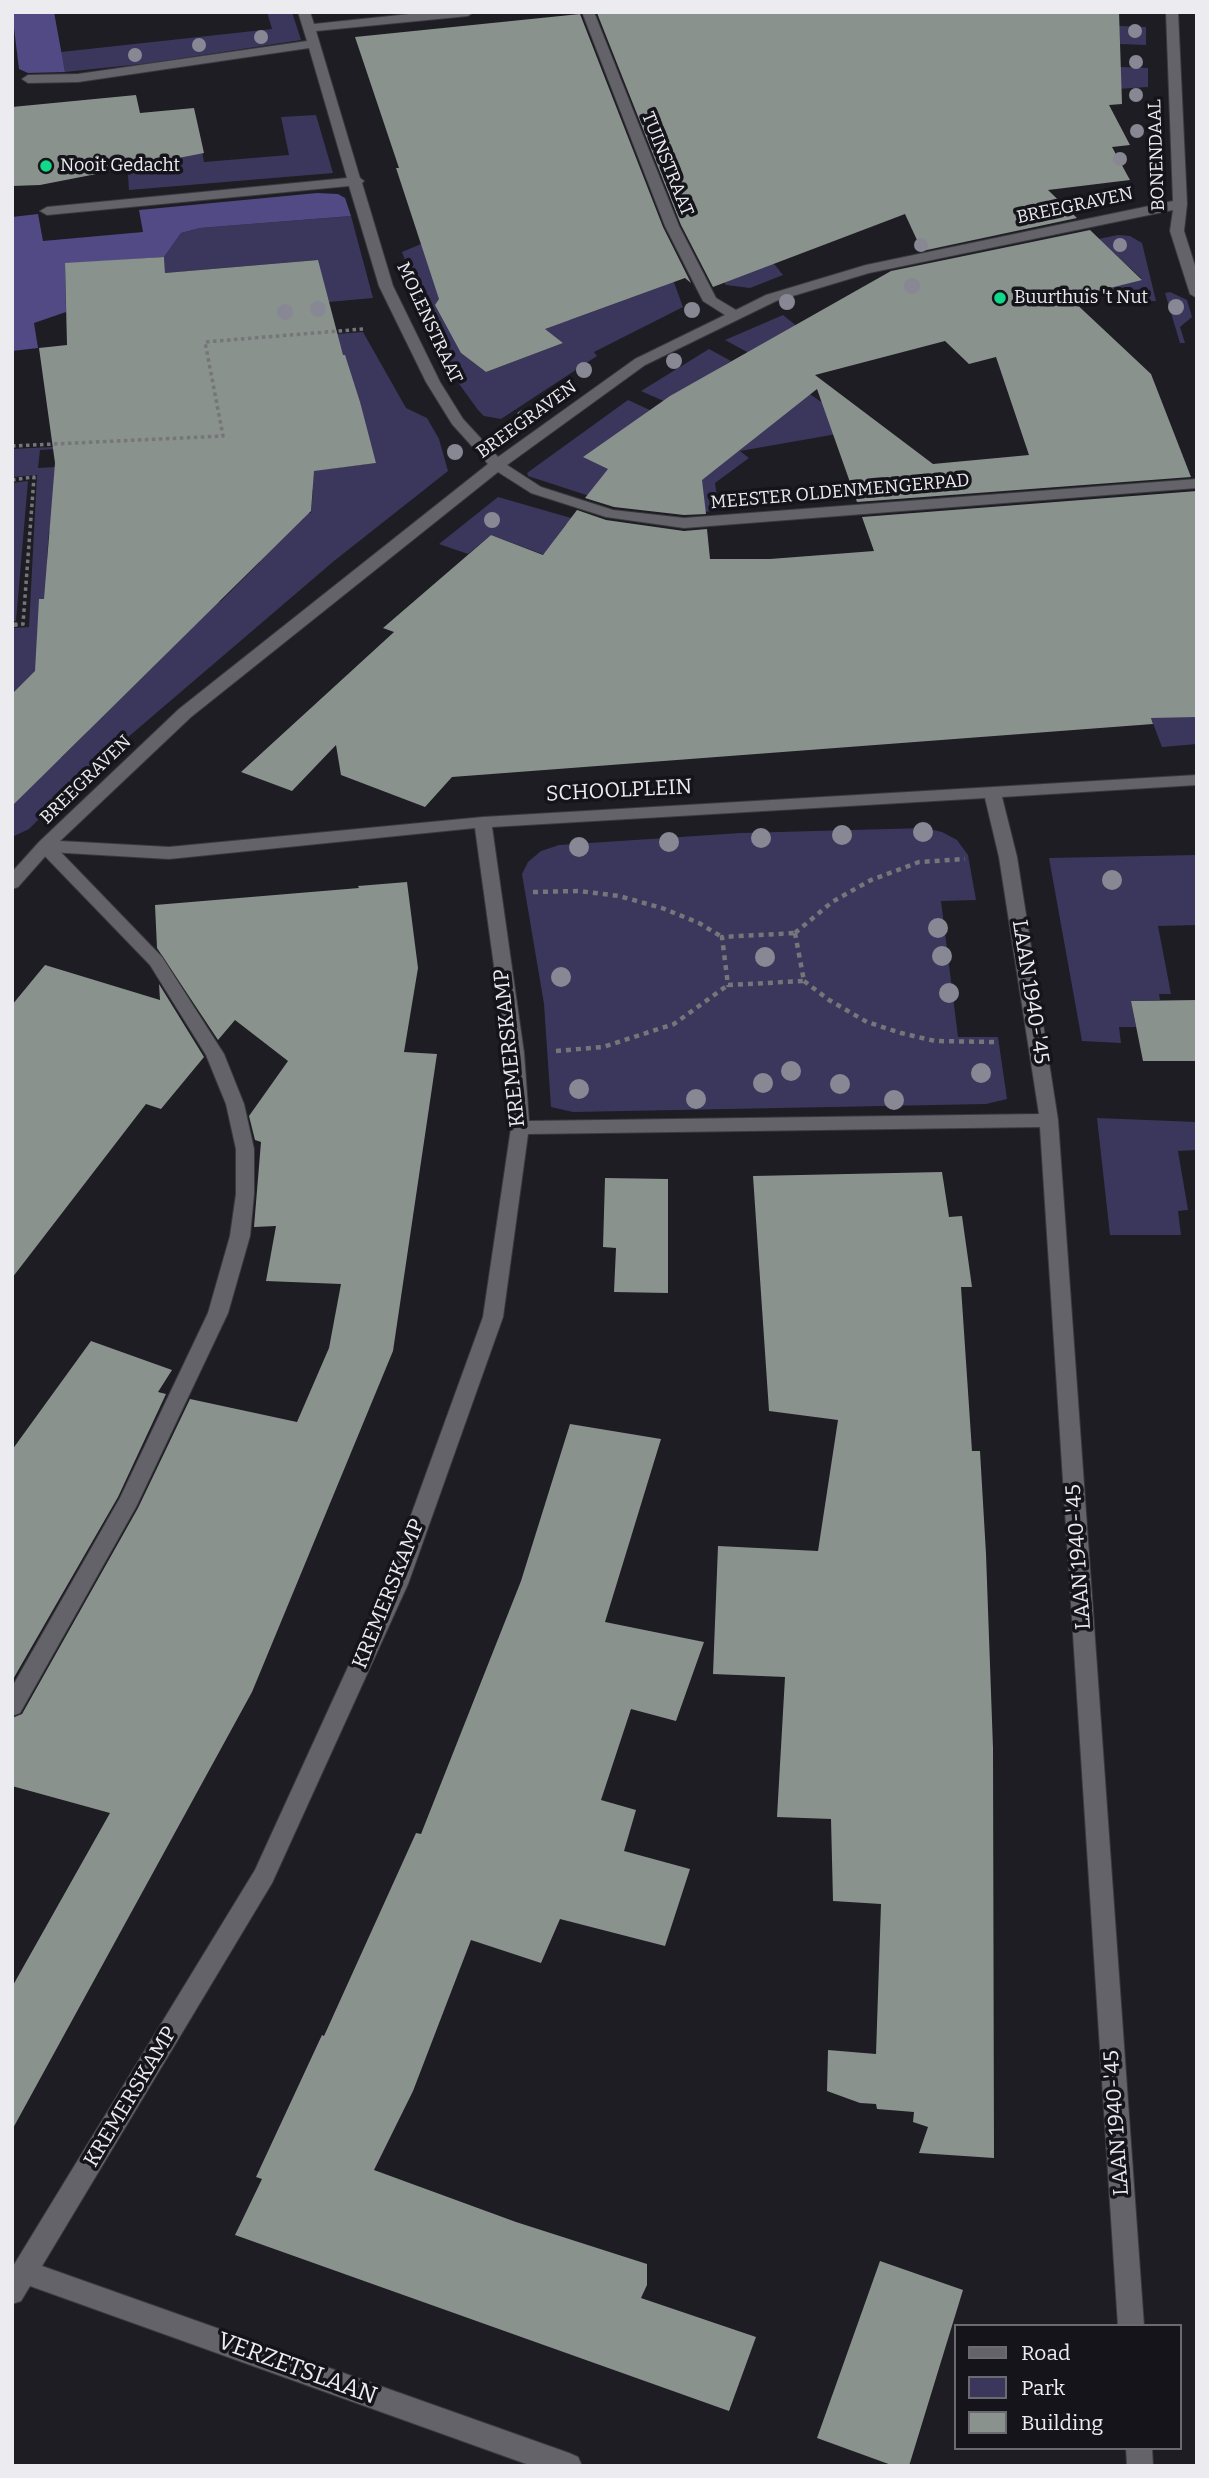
<!DOCTYPE html>
<style>
body{margin:0}
#map{position:relative;width:1209px;height:2478px;overflow:hidden;background:#1d1d23;font-family:Bitter,serif}
canvas{display:block}
.frame{position:absolute;inset:0;border:14px solid #ececf0;pointer-events:none}
.legend{position:absolute;left:954px;top:2324px;width:228px;height:126px;box-sizing:border-box;background:#14141a;border:2px solid #6a6a70;margin:0;padding:9px 12px;list-style:none;font-size:21px;color:#ececf0}
.legend li{display:flex;align-items:center;gap:14px;height:35px}
.legend b{width:35px;border:2px solid #6a6a70}
</style>
<div id="map">
<canvas width="1209" height="2478"></canvas>
<div class="frame"></div>
<ul class="legend">
<li><b style="height:9px;background:#64636a"></b>Road</li>
<li><b style="height:19px;background:#3b375c"></b>Park</li>
<li><b style="height:19px;background:#8a928d"></b>Building</li>
</ul>
</div>
<script>
const ctx = document.querySelector('canvas').getContext('2d');
ctx.lineJoin = 'round';
function fill(path, color) {
  ctx.fillStyle = color;
  ctx.fill(path, 'evenodd');
}
function toPath(rows) {
  const path = new Path2D();
  for (const r of rows) {
    path.moveTo(r[0], r[1]);
    for (let i = 2; i < r.length; i += 2) path.lineTo(r[i], r[i + 1]);
  }
  return path;
}
function trace(path, color, width, dash) {
  ctx.strokeStyle = color;
  ctx.lineWidth = width;
  ctx.lineCap = dash ? 'butt' : 'round';
  ctx.setLineDash(dash || []);
  ctx.stroke(path);
}
function drawText(font, color, halo, rows, align = 'center') {
  ctx.font = font + ' Bitter,serif';
  ctx.lineWidth = 7;
  ctx.setLineDash([]);
  ctx.textBaseline = 'middle';
  ctx.strokeStyle = halo;
  ctx.fillStyle = color;
  for (const [text, x, y, turn = 0] of rows) {
    ctx.save();
    ctx.translate(x, y);
    ctx.rotate((+turn || 0) * Math.PI / 180);
    ctx.textAlign = isNaN(turn) ? turn : align;
    if (halo) ctx.strokeText(text, 0, 0);
    ctx.fillText(text, 0, 0);
    ctx.restore();
  }
}
const green = toPath([
 [267,12,292,12,301,40,151,63,65,72,61,52,272,29],
 [1119,26,1146,27,1146,45,1120,44],
 [1121,67,1148,68,1148,87,1026,95],
 [316,115,333,173,129,190,128,175,122,169,117,148,200,139,204,162,289,155,281,117],
 [351,216,373,298,328,302,317,260,165,273,164,257,181,233,200,228],
 [655,231,683,307,594,352,597,356,501,419,484,416,478,410,457,381,427,319,402,252,421,244,548,303,570,320,663,286],
 [539,325,563,343,486,372,461,353],
 [1118,235,1130,236,1142,243,1156,301,1144,301,1141,294,1095,295,1092,292,1142,279,1114,253,1100,256,1069,245],
 [767,255,783,275,750,288,726,285,722,280],
 [1170,292,1187,300,1192,317,1180,327,1185,343,1180,343,1165,293],
 [783,315,803,331,760,359,725,340],
 [363,332,406,408,427,418,439,439,448,471,334,561,79,779,29,829,12,837,12,806,39,779,12,741,61,758,89,730,12,714,12,628,29,627,37,475,12,477,12,449,230,438,223,343],
 [369,439,376,463,318,470],
 [89,447,89,465,38,468,40,450],
 [313,489,311,513,227,514],
 [134,527,259,562,260,562,220,602,47,559,49,531],
 [709,349,731,361,713,372,785,377,836,412,848,432,740,451,749,458,715,483,719,511,676,513,620,506,528,476,527,473,628,400,739,451,752,440,641,391],
 [28,481,16,621,12,621,12,483],
 [498,497,637,537,634,541,566,524,555,539,561,561,491,535,468,554,439,544],
 [1141,692,1197,717,1197,744,1162,747],
 [925,828,942,832,957,840,968,855,976,900,941,901,958,1037,998,1037,1007,1099,986,1104,573,1112,551,1107,544,1004,522,874,528,862,541,851,559,845,741,833],
 [1197,855,1197,925,1158,926,1171,994,1159,994,1160,1000,1131,1001,1136,1027,1119,1027,1121,1043,1082,1041,1049,858],
 [1097,1118,1197,1122,1197,1150,1178,1151,1188,1210,1178,1211,1181,1235,1110,1235]
]);
const forest = toPath([
 [12,12,54,12,65,72,28,73,19,69],
 [317,193,338,194,345,198,351,216,200,228,181,233,164,257,65,264,66,312,34,323,38,348,12,351,12,217,38,214,43,241,143,232,139,210]
]);
const building = toPath([
 [1119,12,1122,104,1109,105,1130,145,1112,147,1130,180,1048,190,1077,218,922,251,905,214,713,287,681,225,597,13],
 [580,14,663,227,691,283,685,278,545,329,563,343,486,372,461,353,435,305,439,299,396,168,399,168,355,37],
 [136,95,140,113,194,108,204,153,40,185,12,186,12,107],
 [1090,230,1142,280,1070,298,1151,374,1191,477,857,502,817,389,702,480,706,514,684,515,614,507,585,498,608,469,583,457,670,396,891,271],
 [945,341,969,364,996,357,1029,455,933,464,815,375],
 [164,257,165,273,318,260,343,355,345,355,360,402,376,463,314,471,311,511,12,806,12,694,35,671,39,599,44,599,55,463,39,348,67,345,65,263],
 [1197,491,1197,717,1151,718,1153,724,452,777,425,807,341,775,336,745,292,791,241,772,394,632,383,628,491,535,543,555,577,510,606,520,684,531,707,529,710,559,770,559,874,551,862,517],
 [407,882,418,968,404,1052,437,1054,393,1351,252,1692,12,2130,12,1987,110,1813,12,1786,12,1718,22,1714,138,1508,190,1399,297,1422,329,1348,341,1284,266,1281,276,1226,254,1227,261,1142,255,1140,249,1116,288,1061,235,1020,218,1040,157,948,155,905,359,888,358,886],
 [45,965,160,1000,159,984,204,1057,161,1109,146,1104,12,1278,12,1005],
 [1197,1000,1197,1061,1143,1061,1131,1001],
 [942,1172,949,1217,962,1216,972,1287,961,1287,972,1451,980,1451,986,1554,993,1748,994,2158,919,2153,928,2127,913,2122,914,2112,877,2109,876,2104,860,2103,827,2091,828,2050,876,2054,881,1904,833,1901,831,1819,777,1817,785,1677,713,1674,718,1546,818,1551,838,1420,769,1411,753,1176],
 [605,1178,668,1179,668,1293,614,1292,616,1248,603,1247],
 [91,1341,172,1370,158,1392,166,1394,118,1497,12,1681,12,1450],
 [570,1424,661,1439,605,1622,704,1642,676,1721,631,1709,601,1800,636,1810,624,1851,690,1869,665,1946,560,1919,541,1963,471,1940,413,2091,374,2170,516,2222,647,2264,647,2285,641,2298,756,2337,729,2411,235,2235,262,2179,256,2177,322,2035,324,2036,416,1833,421,1834,521,1581],
 [880,2261,963,2290,909,2466,894,2466,817,2438]
]);
const pathFar1 = toPath([
 [79,161,81,171],
 [12,446,223,436,205,342,363,329],
 [12,480,34,477,23,624,12,625]
]);
const path = toPath([
 [12,625,20,624],
 [533,892,579,891,619,896,662,908,699,923,722,937],
 [795,933,804,981,728,985,722,937,795,933],
 [795,933,832,902,871,880,919,862,965,859],
 [804,981,829,1000,867,1022,901,1033,935,1041,994,1042],
 [556,1051,603,1047,674,1024,728,985]
]);
const service = toPath([
 [45,841,51,842,162,957,224,1054,244,1104,254,1149,254,1194,250,1236,228,1313,136,1507,20,1713,12,1716,12,1687,120,1498,208,1313,230,1236,236,1194,236,1149,226,1104,206,1055,150,965,39,850,36,846,45,841]
]);
const minor = toPath([
 [298,12,310,12,314,24,429,12,474,12,468,16,316,31,360,178,364,181,362,183,393,286,440,382,463,419,498,457,635,359,725,315,703,301,665,226,582,12,594,12,679,226,716,298,736,310,766,295,866,265,1173,201,1166,12,1178,12,1187,204,1184,231,1197,272,1197,298,1190,294,1170,231,1173,210,869,273,776,301,645,365,507,465,541,487,613,510,684,518,1197,479,1197,488,684,528,606,517,531,493,498,472,191,717,60,841,169,847,483,817,1197,775,1197,785,1002,797,1017,857,1058,1120,1144,2326,1118,2326,1040,1127,528,1134,503,1317,408,1584,272,1883,42,2266,569,2453,578,2457,582,2466,532,2466,30,2286,21,2301,12,2304,12,2268,255,1870,386,1584,483,1317,511,1128,506,1053,475,828,169,859,49,852,18,887,12,889,12,872,39,842,179,709,488,464,452,424,426,382,379,286,349,186,47,215,40,211,47,207,347,178,309,48,78,82,28,83,22,79,28,75,78,74,307,41,298,12],
 [985,798,999,857,1039,1114,529,1121,524,1053,492,827,985,798],
 [1126,2448,1152,2448,1153,2466,1127,2466,1126,2448]
]);
const trees = [
 [1135,31,7],
 [261,37,7],
 [199,45,7],
 [135,55,7],
 [1136,62,7],
 [1136,95,7],
 [1137,131,7],
 [1120,159,7],
 [1125,195,7],
 [921,245,7],
 [1120,245,7],
 [912,286,8],
 [787,302,8],
 [1176,307,8],
 [318,309,8],
 [692,310,8],
 [285,312,8],
 [674,361,8],
 [584,370,8],
 [524,418,8],
 [455,452,8],
 [492,520,8],
 [923,832,10],
 [842,835,10],
 [761,838,10],
 [669,842,10],
 [579,847,10],
 [1112,880,10],
 [938,928,10],
 [942,956,10],
 [765,957,10],
 [561,977,10],
 [949,993,10],
 [791,1071,10],
 [981,1073,10],
 [763,1083,10],
 [840,1084,10],
 [579,1089,10],
 [696,1099,10],
 [894,1100,10]
];
const markers = [
 [46,166,7,"#11d98a"],
 [1000,298,7,"#11d98a"]
];
const farStreetnames = [
 ["BONENDAAL",1157,155,-92],
 ["TUINSTRAAT",667,164,68],
 ["BREEGRAVEN",1075,206,-12],
 ["MOLENSTRAAT",429,323,65],
 ["BREEGRAVEN",527,420,-36],
 ["MEESTER OLDENMENGERPAD",840,492,-5],
 ["BREEGRAVEN",86,780,-44]
];
const farPoinames = [
 ["Nooit Gedacht",60,166],
 ["Buurthuis 't Nut",1014,298]
];
const streetNames = [
 ["SCHOOLPLEIN",619,791,-3],
 ["LAAN 1940-'45",1030,992,81],
 ["KREMERSKAMP",510,1048,-96],
 ["LAAN 1940-'45",1079,1557,-94],
 ["KREMERSKAMP",389,1594,-68],
 ["KREMERSKAMP",131,2097,-59],
 ["LAAN 1940-'45",1117,2123,-94]
];
const nearStreetnames = [
 ["VERZETSLAAN",297,2369,20]
];
fill(green, '#3b375c');
fill(forest, '#514a85');
fill(building, '#8a928d');
trace(service, '#3a393e', 2);
trace(minor, '#3a393e', 2);
trace(pathFar1, '#75757a', 3.5, [3.5, 3.5]);
trace(path, '#75757a', 4.5, [5, 5]);
fill(service, '#64636a');
fill(minor, '#64636a');
ctx.fillStyle = '#888895';
for (const [x, y, r] of trees) {
  ctx.beginPath();
  ctx.arc(x, y, r, 0, 2 * Math.PI);
  ctx.fill();
}
for (const [x, y, r, color] of markers) {
  const dot = new Path2D();
  dot.arc(x, y, r, 0, 2 * Math.PI);
  ctx.fillStyle = color;
  ctx.fill(dot);
  trace(dot, '#14141a', 2.5);
}
drawText('18px', '#ececf0', '#14141a', farStreetnames);
drawText('18px', '#ececf0', '#14141a', farPoinames, 'left');
drawText('21px', '#ececf0', '#14141a', streetNames);
drawText('24px', '#ececf0', '#14141a', nearStreetnames);
</script>
